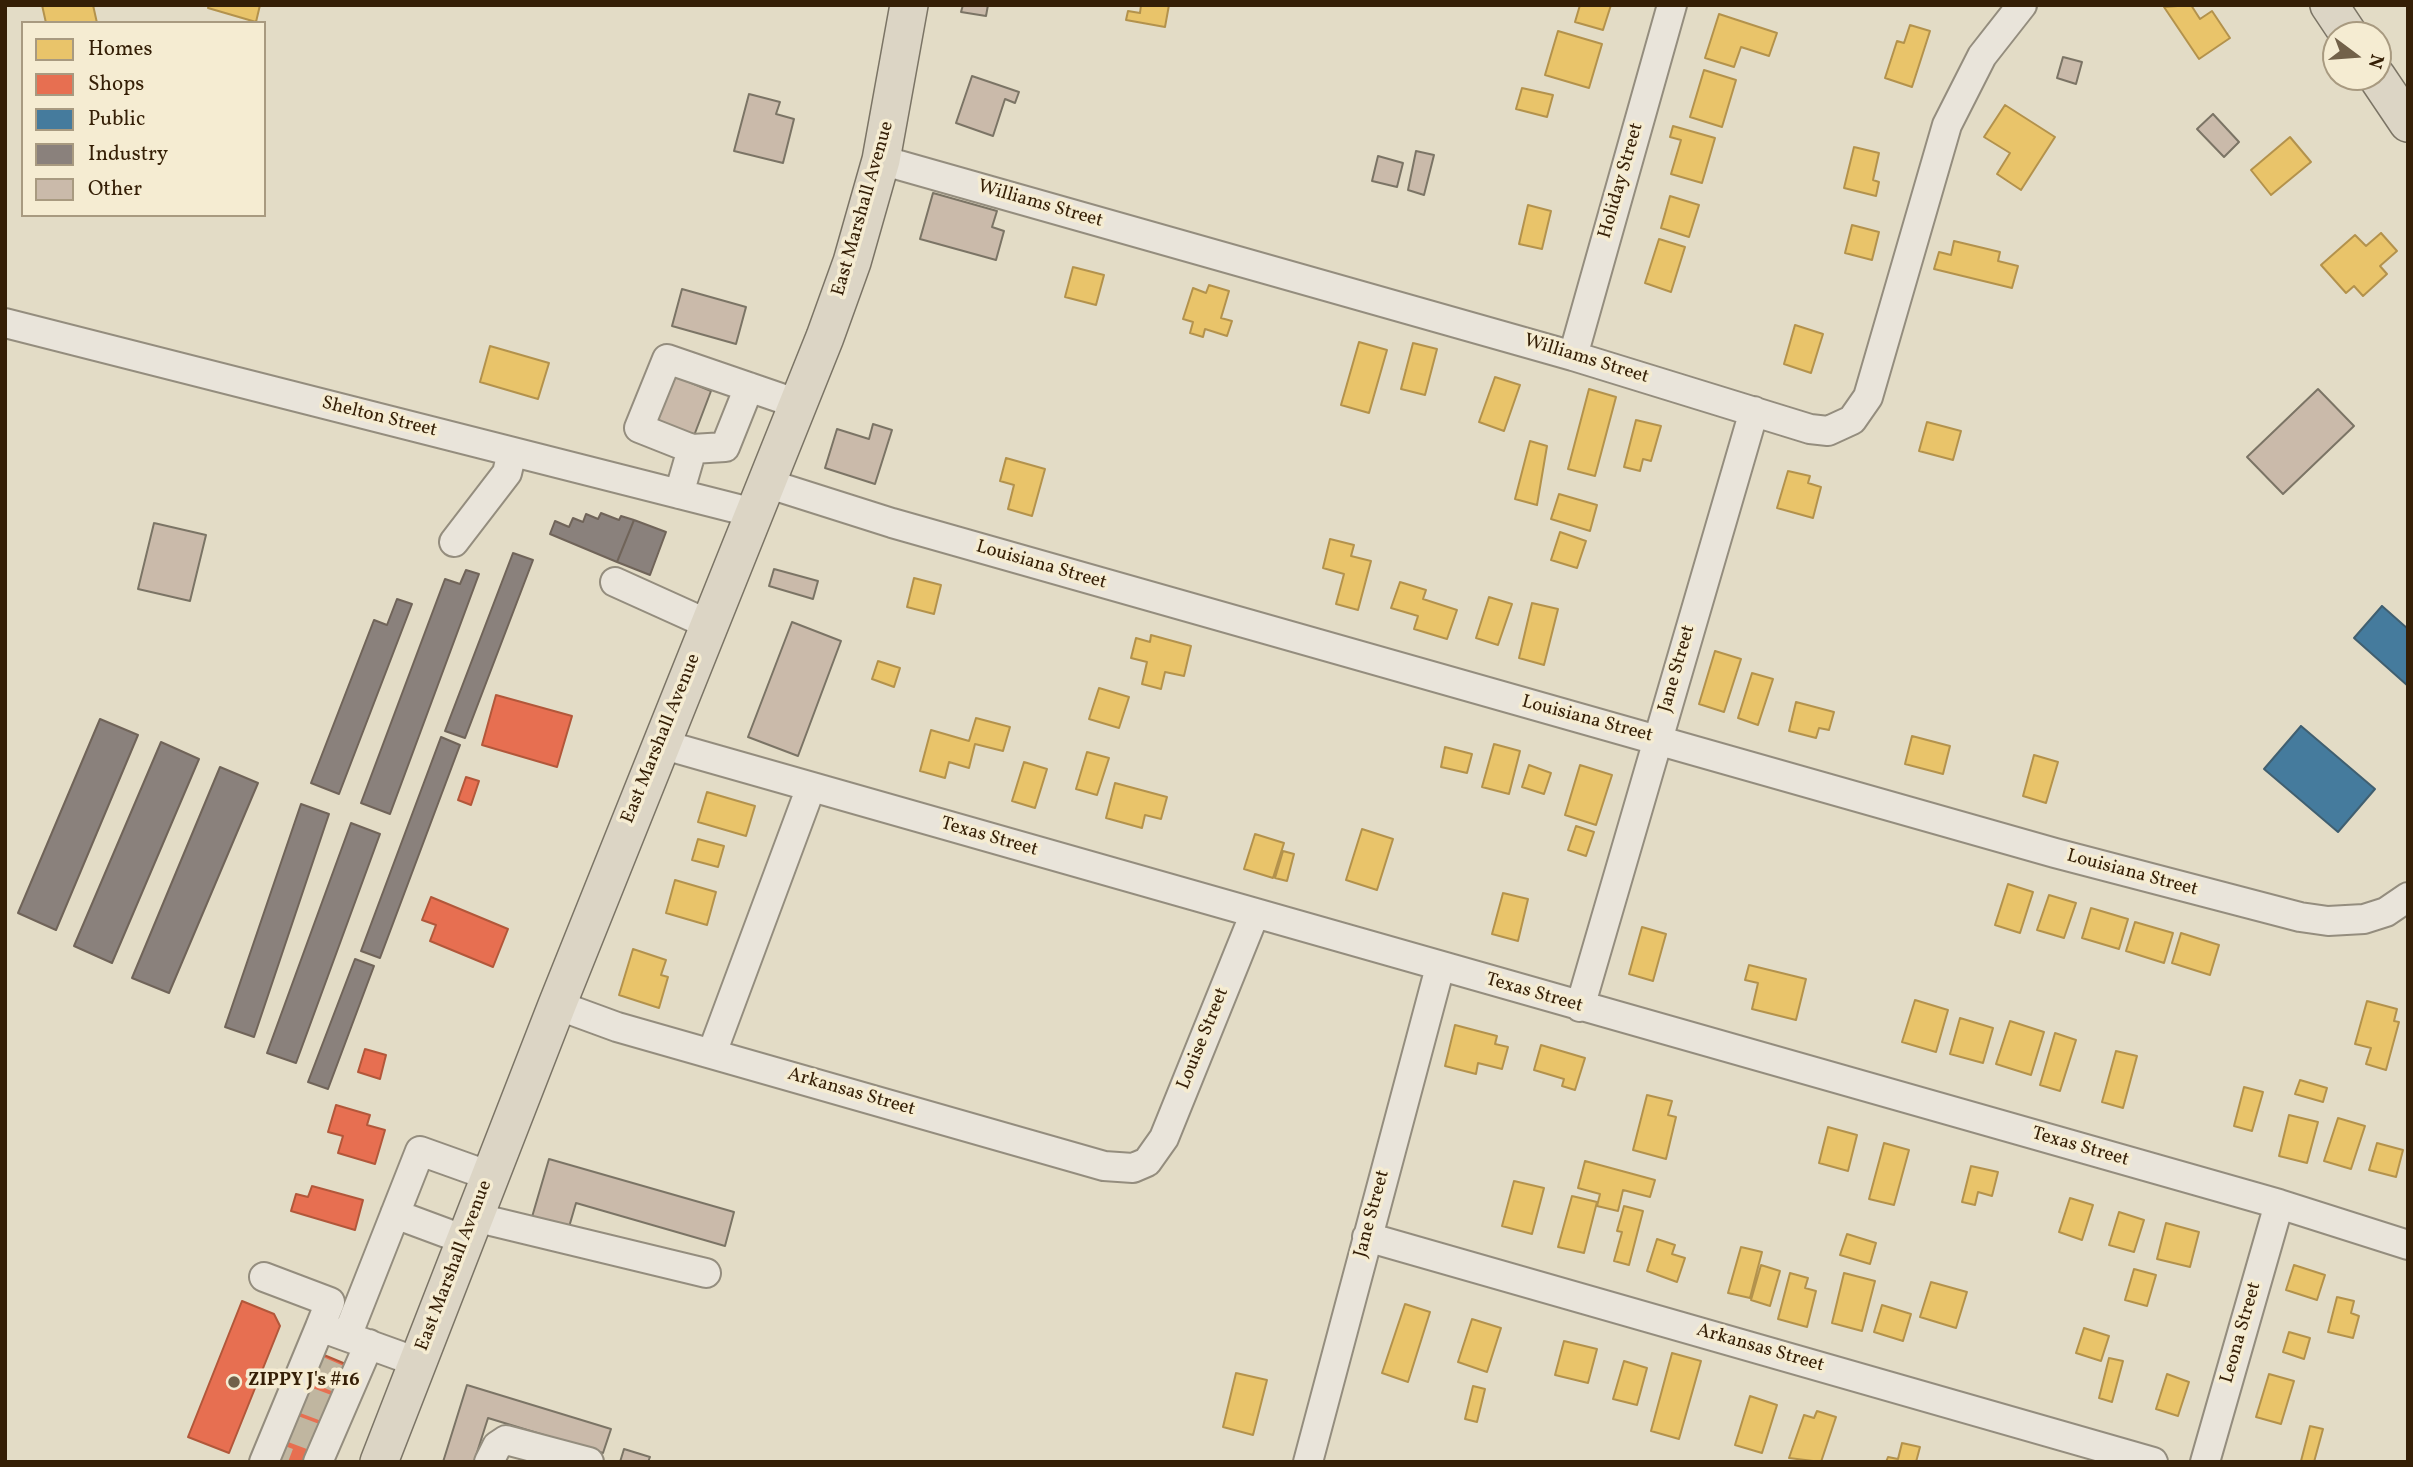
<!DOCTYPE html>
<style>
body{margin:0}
#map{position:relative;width:2413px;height:1467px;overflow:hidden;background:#e3dcc6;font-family:Vollkorn,serif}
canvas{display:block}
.frame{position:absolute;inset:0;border:7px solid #351f06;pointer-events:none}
.legend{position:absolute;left:21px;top:21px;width:245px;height:196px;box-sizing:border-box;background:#f5ecd2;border:2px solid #a89a80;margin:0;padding:9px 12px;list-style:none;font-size:21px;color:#351f06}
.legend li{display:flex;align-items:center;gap:14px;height:35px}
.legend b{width:35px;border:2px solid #a89a80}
.north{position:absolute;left:2322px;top:21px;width:70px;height:70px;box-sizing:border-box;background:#f5ecd2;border:2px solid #a89a80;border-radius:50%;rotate:106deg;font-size:19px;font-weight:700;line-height:28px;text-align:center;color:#351f06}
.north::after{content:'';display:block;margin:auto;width:24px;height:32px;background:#726149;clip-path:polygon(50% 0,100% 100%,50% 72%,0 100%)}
</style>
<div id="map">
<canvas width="2413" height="1467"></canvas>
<div class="frame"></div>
<ul class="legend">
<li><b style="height:19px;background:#e9c46a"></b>Homes</li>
<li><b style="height:19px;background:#e76f51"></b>Shops</li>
<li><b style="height:19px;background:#457b9d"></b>Public</li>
<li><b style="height:19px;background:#8a817c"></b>Industry</li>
<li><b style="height:19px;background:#cabaaa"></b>Other</li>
</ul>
<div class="north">N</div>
</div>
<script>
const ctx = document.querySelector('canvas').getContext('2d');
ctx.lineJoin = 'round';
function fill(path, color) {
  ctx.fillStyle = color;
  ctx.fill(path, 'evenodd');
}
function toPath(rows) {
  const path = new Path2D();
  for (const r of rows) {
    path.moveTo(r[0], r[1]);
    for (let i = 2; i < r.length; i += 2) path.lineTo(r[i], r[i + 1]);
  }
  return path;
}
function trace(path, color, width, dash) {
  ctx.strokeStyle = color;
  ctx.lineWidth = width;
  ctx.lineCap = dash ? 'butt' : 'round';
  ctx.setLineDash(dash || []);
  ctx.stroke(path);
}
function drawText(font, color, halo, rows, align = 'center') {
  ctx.font = font + ' Vollkorn,serif';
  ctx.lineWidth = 7;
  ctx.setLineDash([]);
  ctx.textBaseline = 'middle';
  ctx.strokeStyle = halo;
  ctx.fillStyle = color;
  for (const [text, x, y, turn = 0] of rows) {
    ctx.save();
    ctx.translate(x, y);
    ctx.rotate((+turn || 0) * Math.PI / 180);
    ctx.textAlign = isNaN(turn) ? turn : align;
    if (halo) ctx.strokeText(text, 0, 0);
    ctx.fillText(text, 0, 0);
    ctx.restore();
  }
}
const homes = toPath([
 [42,5,93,5,97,23,46,23,42,5],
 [209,5,260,5,256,22,208,8,209,5],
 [1141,5,1169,5,1165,27,1126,20,1128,11,1140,13,1141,5],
 [1580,5,1611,5,1603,30,1575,22,1580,5],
 [2191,5,2200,19,2212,11,2230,38,2199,59,2164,7,2191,5],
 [1719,14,1777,33,1769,56,1741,47,1734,67,1705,58,1719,14],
 [1910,25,1930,31,1912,87,1885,78,1897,41,1904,43,1910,25],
 [1558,31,1602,44,1589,88,1545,75,1558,31],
 [1704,70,1736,80,1722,127,1690,117,1704,70],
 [1522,88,1553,95,1547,117,1516,109,1522,88],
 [2005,105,2055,137,2021,190,1997,174,2010,153,1984,137,2005,105],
 [1673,126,1715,138,1702,183,1671,174,1681,140,1670,137,1673,126],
 [2290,137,2311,162,2271,195,2251,170,2290,137],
 [1854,147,1879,153,1873,180,1879,182,1876,196,1844,188,1854,147],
 [1670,196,1699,205,1689,237,1661,228,1670,196],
 [1528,205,1551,211,1542,249,1519,244,1528,205],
 [1852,225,1879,232,1872,260,1845,253,1852,225],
 [2381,233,2397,251,2380,266,2387,274,2363,296,2354,286,2346,293,2321,265,2355,235,2366,246,2381,233],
 [1659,239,1685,247,1671,292,1645,283,1659,239],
 [1954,241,2000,252,1998,261,2018,266,2012,288,1934,269,1939,252,1951,255,1954,241],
 [1073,267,1104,275,1096,305,1065,297,1073,267],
 [1209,285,1229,291,1221,318,1232,321,1227,336,1205,329,1203,337,1190,333,1193,322,1183,319,1193,288,1206,293,1209,285],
 [1795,325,1823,334,1811,373,1784,364,1795,325],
 [1359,342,1387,350,1369,413,1341,405,1359,342],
 [1413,343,1437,349,1425,395,1401,389,1413,343],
 [490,346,549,363,538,399,480,382,490,346],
 [1495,377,1520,385,1504,431,1479,422,1495,377],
 [1589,389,1616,397,1595,476,1568,469,1589,389],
 [1636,420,1661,426,1651,461,1643,459,1640,471,1624,467,1636,420],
 [1927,422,1961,431,1953,460,1919,451,1927,422],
 [1530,441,1547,446,1537,505,1515,499,1530,441],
 [1006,458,1045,469,1032,516,1008,509,1014,485,1000,481,1006,458],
 [1788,471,1810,476,1808,483,1821,487,1813,518,1777,508,1788,471],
 [1559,494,1597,505,1590,531,1551,519,1559,494],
 [1560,532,1586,541,1577,568,1551,560,1560,532],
 [1330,539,1354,545,1351,556,1371,561,1358,610,1336,604,1344,574,1323,568,1330,539],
 [914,578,941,585,934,614,907,607,914,578],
 [1400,582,1426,590,1423,599,1457,610,1447,639,1414,629,1418,616,1391,608,1400,582],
 [1489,597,1512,604,1498,645,1476,638,1489,597],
 [1532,603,1558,609,1544,665,1519,658,1532,603],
 [1151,635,1191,646,1184,676,1165,672,1161,689,1142,684,1147,662,1131,658,1136,638,1150,642,1151,635],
 [1715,651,1741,659,1724,712,1699,704,1715,651],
 [878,661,900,668,894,687,872,679,878,661],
 [1752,673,1773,679,1758,725,1738,718,1752,673],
 [1099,688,1129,697,1119,728,1089,719,1099,688],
 [1796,702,1834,712,1829,730,1819,728,1816,738,1789,731,1796,702],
 [976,718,1010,727,1003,751,975,744,969,768,949,762,945,778,920,771,931,730,969,741,976,718],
 [1912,736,1950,746,1943,774,1905,764,1912,736],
 [1494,744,1520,751,1509,794,1482,787,1494,744],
 [1445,747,1472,754,1467,773,1441,767,1445,747],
 [1087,752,1109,758,1097,795,1076,789,1087,752],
 [2034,755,2058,762,2046,803,2023,796,2034,755],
 [1024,762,1047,769,1035,808,1012,801,1024,762],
 [1529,765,1551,773,1544,794,1522,787,1529,765],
 [1580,765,1612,775,1596,825,1565,815,1580,765],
 [1115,783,1167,797,1161,819,1145,815,1142,828,1106,818,1115,783],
 [707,792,755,806,746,836,698,822,707,792],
 [1576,826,1594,832,1586,856,1568,850,1576,826],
 [1362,829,1393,839,1377,890,1346,880,1362,829],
 [1255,834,1284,843,1273,878,1244,869,1255,834],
 [698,839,724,846,718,867,692,860,698,839],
 [1283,851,1294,854,1287,881,1275,878,1283,851],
 [675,880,716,892,707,925,666,913,675,880],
 [2008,884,2033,892,2020,933,1995,925,2008,884],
 [1503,893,1528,899,1518,941,1492,934,1503,893],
 [2049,895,2076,903,2064,938,2037,930,2049,895],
 [2091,908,2128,919,2119,949,2082,938,2091,908],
 [2135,922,2173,933,2164,963,2126,951,2135,922],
 [1642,927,1666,934,1653,981,1629,974,1642,927],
 [2181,933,2219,945,2210,975,2172,963,2181,933],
 [633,949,666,960,661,975,668,977,659,1008,619,995,633,949],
 [1749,965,1806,979,1796,1020,1752,1009,1758,983,1745,980,1749,965],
 [1915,1000,1948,1010,1936,1052,1902,1042,1915,1000],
 [2367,1001,2397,1009,2394,1021,2399,1022,2386,1070,2366,1064,2371,1048,2355,1044,2367,1001],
 [1960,1018,1993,1028,1983,1063,1950,1054,1960,1018],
 [2010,1021,2044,1032,2031,1075,1996,1064,2010,1021],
 [1455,1025,1497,1036,1495,1044,1508,1047,1502,1069,1478,1063,1476,1074,1445,1066,1455,1025],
 [2055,1033,2076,1040,2060,1091,2040,1085,2055,1033],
 [1541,1045,1585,1058,1575,1090,1562,1086,1564,1079,1534,1070,1541,1045],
 [2116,1051,2137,1056,2123,1108,2102,1102,2116,1051],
 [2300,1080,2327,1088,2323,1102,2295,1094,2300,1080],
 [2244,1087,2263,1092,2252,1131,2234,1126,2244,1087],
 [1647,1095,1672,1101,1668,1115,1676,1117,1666,1159,1633,1150,1647,1095],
 [2289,1115,2318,1122,2307,1163,2279,1156,2289,1115],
 [2338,1118,2365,1126,2351,1169,2324,1161,2338,1118],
 [1828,1127,1857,1135,1848,1171,1819,1163,1828,1127],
 [1884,1143,1909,1150,1894,1205,1869,1199,1884,1143],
 [2377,1143,2403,1150,2396,1177,2369,1170,2377,1143],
 [1585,1161,1655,1180,1650,1197,1623,1190,1618,1211,1597,1206,1600,1194,1578,1188,1585,1161],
 [1971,1166,1998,1172,1992,1196,1978,1192,1975,1205,1962,1202,1971,1166],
 [1514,1181,1544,1188,1532,1234,1502,1226,1514,1181],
 [1572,1196,1597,1202,1584,1253,1558,1247,1572,1196],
 [2070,1198,2093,1205,2082,1240,2059,1232,2070,1198],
 [1624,1206,1643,1211,1629,1265,1614,1261,1622,1232,1617,1231,1624,1206],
 [2119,1212,2144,1220,2134,1252,2109,1245,2119,1212],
 [2166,1223,2199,1232,2190,1267,2157,1259,2166,1223],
 [1847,1234,1876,1243,1870,1264,1840,1255,1847,1234],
 [1657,1239,1675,1245,1672,1254,1685,1258,1677,1282,1647,1271,1657,1239],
 [1741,1247,1762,1252,1750,1298,1728,1293,1741,1247],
 [1761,1265,1780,1271,1770,1306,1751,1300,1761,1265],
 [2294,1265,2325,1275,2317,1300,2286,1290,2294,1265],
 [2134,1269,2156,1275,2147,1306,2125,1300,2134,1269],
 [1790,1273,1808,1278,1805,1288,1816,1291,1807,1327,1778,1319,1790,1273],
 [1844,1273,1875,1281,1862,1331,1832,1323,1844,1273],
 [1931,1282,1967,1292,1956,1328,1920,1317,1931,1282],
 [2337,1297,2354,1301,2351,1313,2359,1316,2353,1338,2328,1332,2337,1297],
 [1405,1304,1430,1312,1408,1382,1382,1373,1405,1304],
 [1882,1305,1911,1314,1903,1341,1874,1332,1882,1305],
 [1472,1319,1501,1328,1487,1372,1458,1362,1472,1319],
 [2084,1328,2109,1336,2101,1361,2076,1353,2084,1328],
 [2289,1332,2310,1338,2304,1359,2283,1352,2289,1332],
 [1564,1341,1597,1349,1588,1383,1555,1375,1564,1341],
 [1672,1353,1701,1361,1679,1439,1651,1431,1672,1353],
 [2109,1358,2123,1361,2112,1402,2099,1398,2109,1358],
 [1624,1361,1647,1368,1637,1405,1613,1399,1624,1361],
 [1236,1373,1267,1380,1253,1435,1223,1427,1236,1373],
 [2167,1374,2189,1382,2178,1416,2156,1409,2167,1374],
 [2269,1374,2294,1381,2281,1424,2256,1417,2269,1374],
 [1473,1386,1485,1389,1477,1422,1465,1419,1473,1386],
 [1750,1396,1777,1405,1762,1453,1735,1445,1750,1396],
 [1817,1411,1836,1417,1821,1462,1789,1458,1804,1415,1814,1418,1817,1411],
 [2310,1426,2323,1429,2314,1462,2305,1462,2301,1461,2310,1426],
 [1902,1443,1920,1447,1916,1462,1886,1462,1888,1457,1898,1459,1902,1443]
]);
const shops = toPath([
 [496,695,572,716,557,767,482,745,496,695],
 [466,777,479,781,471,805,458,800,466,777],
 [431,897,508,929,493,967,430,941,436,925,422,920,431,897],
 [365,1049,386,1055,380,1079,358,1072,365,1049],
 [336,1105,370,1115,367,1125,385,1130,375,1164,338,1153,343,1136,328,1132,336,1105],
 [312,1186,363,1200,355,1230,291,1211,296,1194,308,1197,312,1186],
 [242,1301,274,1314,280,1326,229,1453,188,1437,242,1301],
 [324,1355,348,1365,307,1462,279,1462,324,1355]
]);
const public = toPath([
 [2382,606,2408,629,2408,686,2354,638,2382,606],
 [2301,726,2375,789,2338,832,2264,769,2301,726]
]);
const industry = toPath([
 [601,513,619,520,621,516,634,520,617,562,550,534,555,521,569,527,573,518,583,522,586,514,598,519,601,513],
 [634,520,666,532,650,575,617,562,634,520],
 [513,553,533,560,465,738,445,731,513,553],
 [466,570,479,574,390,814,361,803,445,579,460,584,466,570],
 [397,599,412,604,339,794,311,783,374,620,387,625,397,599],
 [100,719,138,735,56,930,18,913,100,719],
 [441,737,460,745,380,958,361,951,441,737],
 [161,742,199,759,112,963,74,946,161,742],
 [220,767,258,783,169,993,132,978,220,767],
 [301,804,329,814,254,1037,225,1027,301,804],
 [351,823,380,834,296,1063,267,1053,351,823],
 [355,959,374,966,328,1089,308,1082,355,959]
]);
const building = toPath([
 [963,5,988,5,986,16,961,12,963,5],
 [2063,57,2082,62,2076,84,2057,78,2063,57],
 [972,76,1019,92,1015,103,1005,99,993,136,956,123,972,76],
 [749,94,780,102,776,114,794,119,783,163,734,151,749,94],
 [2213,114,2239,142,2224,157,2197,129,2213,114],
 [1416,151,1434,155,1424,195,1408,190,1416,151],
 [1378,156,1403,163,1397,187,1372,181,1378,156],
 [933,193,997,211,992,227,1004,231,996,260,920,239,933,193],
 [682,289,746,307,736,344,672,326,682,289],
 [667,373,711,391,692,441,648,423,667,373],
 [2318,389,2354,426,2283,494,2247,457,2318,389],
 [873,424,892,430,875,484,825,468,837,429,869,439,873,424],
 [154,523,206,535,190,601,138,589,154,523],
 [774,569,818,581,813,599,769,586,774,569],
 [792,622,841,641,798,756,748,737,792,622],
 [549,1159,734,1212,725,1246,576,1203,569,1227,532,1217,549,1159],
 [467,1385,611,1429,603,1453,488,1418,474,1462,443,1462,467,1385],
 [624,1449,650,1457,648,1462,620,1462,624,1449]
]);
const minorTunnel = toPath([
 [318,1370,341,1380],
 [305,1400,329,1409],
 [293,1429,317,1438],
 [280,1459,288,1462]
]);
const minor = toPath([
 [881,160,1573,356,1810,429,1828,431,1852,420,1868,397,1947,125,1982,56,2022,5],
 [5,323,754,513],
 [1573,356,1672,5],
 [692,449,725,447,749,387],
 [766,483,892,523,2055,853,2300,917,2328,921,2364,919,2386,912,2408,897],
 [679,494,692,449,639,428,667,359,798,404],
 [454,542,507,473,512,452],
 [615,582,708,624],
 [661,744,2279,1204,2408,1245],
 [557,1005,617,1027,1104,1166,1133,1168,1147,1162,1164,1138,1255,913],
 [1580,1007,1754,411],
 [712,1053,811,787],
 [395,1214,465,1240],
 [474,1217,706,1273],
 [1367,1237,2153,1462],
 [264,1277,330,1302,320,1327],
 [347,1336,420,1151,490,1176],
 [264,1462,320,1327,417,1362],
 [318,1462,369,1344],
 [489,1462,497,1446,506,1440,589,1462],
 [1308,1462,1440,967],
 [2205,1462,2279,1204]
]);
const major = toPath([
 [2329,5,2349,35],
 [2377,77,2408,123],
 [379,1462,557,1005,825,337,852,262,881,160,909,5]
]);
const markers = [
 [234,1382,7,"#726149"]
];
const streetNames = [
 ["Holiday Street",1622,181,-74],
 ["Williams Street",1040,205,16],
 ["East Marshall Avenue",864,209,-74],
 ["Williams Street",1586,360,17],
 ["Shelton Street",379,418,14],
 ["Louisiana Street",1041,566,16],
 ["Jane Street",1678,669,-74],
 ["Louisiana Street",1587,720,15],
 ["East Marshall Avenue",662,739,-68],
 ["Texas Street",989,838,16],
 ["Louisiana Street",2132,874,15],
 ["Texas Street",1534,994,16],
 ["Louise Street",1204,1039,-68],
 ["Arkansas Street",851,1093,16],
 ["Texas Street",2080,1148,16],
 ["Jane Street",1373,1214,-75],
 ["East Marshall Avenue",455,1266,-69],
 ["Leona Street",2242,1333,-74],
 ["Arkansas Street",1760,1349,16]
];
const poiNames = [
 ["ZIPPY J's #16",248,1382]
];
fill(homes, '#e9c46a');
trace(homes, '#b3924c', 2);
fill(shops, '#e76f51');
trace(shops, '#b2573a', 2);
fill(public, '#457b9d');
trace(public, '#405f70', 2);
fill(industry, '#8a817c');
trace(industry, '#706459', 2);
fill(building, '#cabaaa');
trace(building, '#7b7465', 2);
trace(minorTunnel, '#c0b6a0', 28, [28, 14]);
trace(minor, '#948d7e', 32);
trace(major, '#7b7465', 40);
trace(minor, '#e9e4da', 28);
trace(major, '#dcd5c5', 37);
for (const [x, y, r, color] of markers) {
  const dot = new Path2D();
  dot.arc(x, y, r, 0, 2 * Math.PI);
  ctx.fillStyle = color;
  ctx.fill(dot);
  trace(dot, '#f5ecd2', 2.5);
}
drawText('19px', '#351f06', '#f5ecd2', streetNames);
drawText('bold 19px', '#351f06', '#f5ecd2', poiNames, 'left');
</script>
